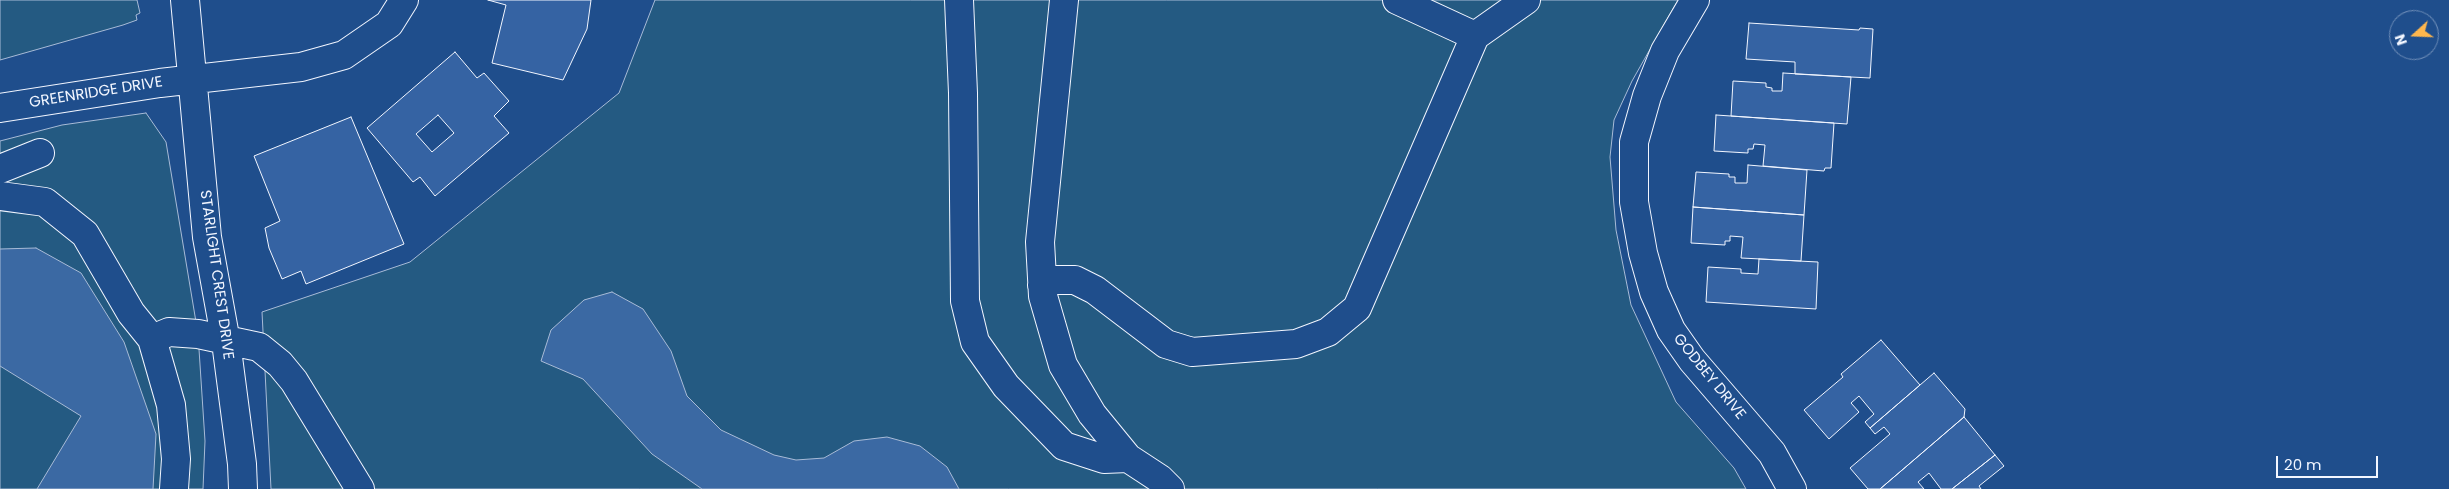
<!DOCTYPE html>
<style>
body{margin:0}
#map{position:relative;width:2449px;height:489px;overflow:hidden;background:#1f4e8c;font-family:Poppins,sans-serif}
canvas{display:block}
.north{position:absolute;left:2389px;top:10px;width:50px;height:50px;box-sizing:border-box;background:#1f4e8c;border:1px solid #7391ba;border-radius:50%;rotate:250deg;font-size:14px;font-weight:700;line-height:20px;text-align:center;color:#f2f6ff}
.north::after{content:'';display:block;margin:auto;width:18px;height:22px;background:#ffb74d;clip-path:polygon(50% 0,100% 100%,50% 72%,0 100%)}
.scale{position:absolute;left:2276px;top:456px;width:102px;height:22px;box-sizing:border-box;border:2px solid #f2f6ff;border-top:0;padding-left:6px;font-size:15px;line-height:18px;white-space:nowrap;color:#f2f6ff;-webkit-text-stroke:4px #1f4e8c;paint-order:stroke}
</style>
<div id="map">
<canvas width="2449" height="489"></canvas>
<div class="north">N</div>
<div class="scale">20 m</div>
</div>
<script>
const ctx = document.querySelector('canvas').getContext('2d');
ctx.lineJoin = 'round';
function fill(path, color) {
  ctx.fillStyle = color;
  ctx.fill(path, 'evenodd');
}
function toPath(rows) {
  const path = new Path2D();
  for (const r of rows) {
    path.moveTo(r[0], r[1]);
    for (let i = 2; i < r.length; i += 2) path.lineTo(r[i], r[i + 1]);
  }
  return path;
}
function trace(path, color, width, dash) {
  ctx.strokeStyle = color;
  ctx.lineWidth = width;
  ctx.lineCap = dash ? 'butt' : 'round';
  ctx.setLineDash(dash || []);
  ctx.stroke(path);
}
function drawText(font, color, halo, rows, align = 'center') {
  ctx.font = font + ' Poppins,sans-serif';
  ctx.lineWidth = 4;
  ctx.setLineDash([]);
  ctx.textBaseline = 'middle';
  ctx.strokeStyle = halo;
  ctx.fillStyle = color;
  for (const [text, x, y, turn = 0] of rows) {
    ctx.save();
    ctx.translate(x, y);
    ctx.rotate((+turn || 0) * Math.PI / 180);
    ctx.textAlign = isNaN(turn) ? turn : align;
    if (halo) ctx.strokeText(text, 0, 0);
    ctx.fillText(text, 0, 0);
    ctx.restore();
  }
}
const green = toPath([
 [0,0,137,0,140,13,136,15,137,20,123,25,0,60,0,0],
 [655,0,1678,0,1632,81,1614,120,1610,157,1616,230,1631,305,1676,402,1734,468,1746,489,271,489,262,312,410,262,619,93,655,0],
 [146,113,166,142,198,334,205,441,203,489,0,489,0,141,62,125,146,113]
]);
const water = toPath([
 [36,248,81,273,124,342,156,434,153,489,37,489,81,416,0,366,0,249,36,248],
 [612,292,643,309,671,351,687,396,721,430,774,455,796,460,824,458,854,441,887,437,920,446,947,467,959,489,702,489,652,454,583,379,541,361,551,330,584,300,612,292]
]);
const building = toPath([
 [488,0,591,0,587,29,563,80,492,63,506,5,488,0],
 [1749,23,1859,30,1860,28,1873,29,1870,78,1795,74,1795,62,1746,59,1749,23],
 [455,52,477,78,484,73,509,101,494,116,509,133,435,196,420,177,413,182,367,128,455,52],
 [438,115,454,133,432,152,416,134,438,115],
 [1783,73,1851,77,1847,124,1731,116,1733,81,1766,83,1766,87,1772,88,1772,91,1782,91,1783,73],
 [1716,115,1834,123,1831,168,1825,168,1824,171,1763,166,1765,145,1754,144,1753,149,1748,149,1748,153,1714,151,1716,115],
 [351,117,404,244,306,284,301,271,282,279,269,248,265,228,280,221,254,156,351,117],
 [1748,165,1807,170,1804,215,1693,207,1696,172,1729,174,1729,177,1735,177,1735,183,1747,183,1748,165],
 [1693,207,1804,215,1801,261,1741,258,1743,237,1730,236,1730,241,1725,241,1725,245,1691,243,1693,207],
 [1759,259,1818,262,1816,309,1706,302,1708,267,1741,269,1741,273,1758,274,1759,259],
 [1881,340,1920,385,1870,428,1865,422,1874,414,1859,396,1851,403,1859,412,1829,439,1804,410,1843,377,1841,374,1881,340],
 [1934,373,1965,409,1964,417,1880,489,1868,489,1850,468,1890,434,1884,427,1875,434,1870,428,1934,373],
 [1964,417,1995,455,1952,489,1941,489,1929,473,1918,482,1924,489,1880,489,1964,417],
 [1995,455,2004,466,1979,486,1981,489,1952,489,1995,455]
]);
const minor = toPath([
 [185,0,207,237,226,342,242,464,243,489],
 [959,0,963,93,965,301,975,342,1006,386,1064,446,1104,459,1128,458],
 [1064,0,1040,242,1043,296,1063,365,1092,414,1128,458,1160,479,1170,489],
 [1397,0,1475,36,1526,0],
 [1695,0,1665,51,1647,96,1634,142,1634,202,1643,253,1654,292,1671,330,1692,360,1772,453,1792,489],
 [0,108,160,83,301,67,344,55,389,24,404,0],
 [0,169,40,153],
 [0,196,45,202,85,234,131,313,152,339,169,332,198,334,259,347,280,364,294,381,360,489],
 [1042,285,1055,280,1075,280,1095,290,1166,344,1192,352,1296,344,1328,332,1357,308,1475,36],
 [152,339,171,405,176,459,174,489]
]);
const streetNames = [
 ["GREENRIDGE DRIVE",96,93,-9],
 ["STARLIGHT CREST DRIVE",216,275,82],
 ["GODBEY DRIVE",1709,377,51]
];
fill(green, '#245a82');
trace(green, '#a8bbd7', 1);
fill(water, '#3b69a3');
trace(water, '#a8bbd7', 1);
fill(building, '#3563a3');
trace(building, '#f2f6ff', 1);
trace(minor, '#f2f6ff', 30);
trace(minor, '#1f4e8c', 28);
drawText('15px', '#f2f6ff', '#1f4e8c', streetNames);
</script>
